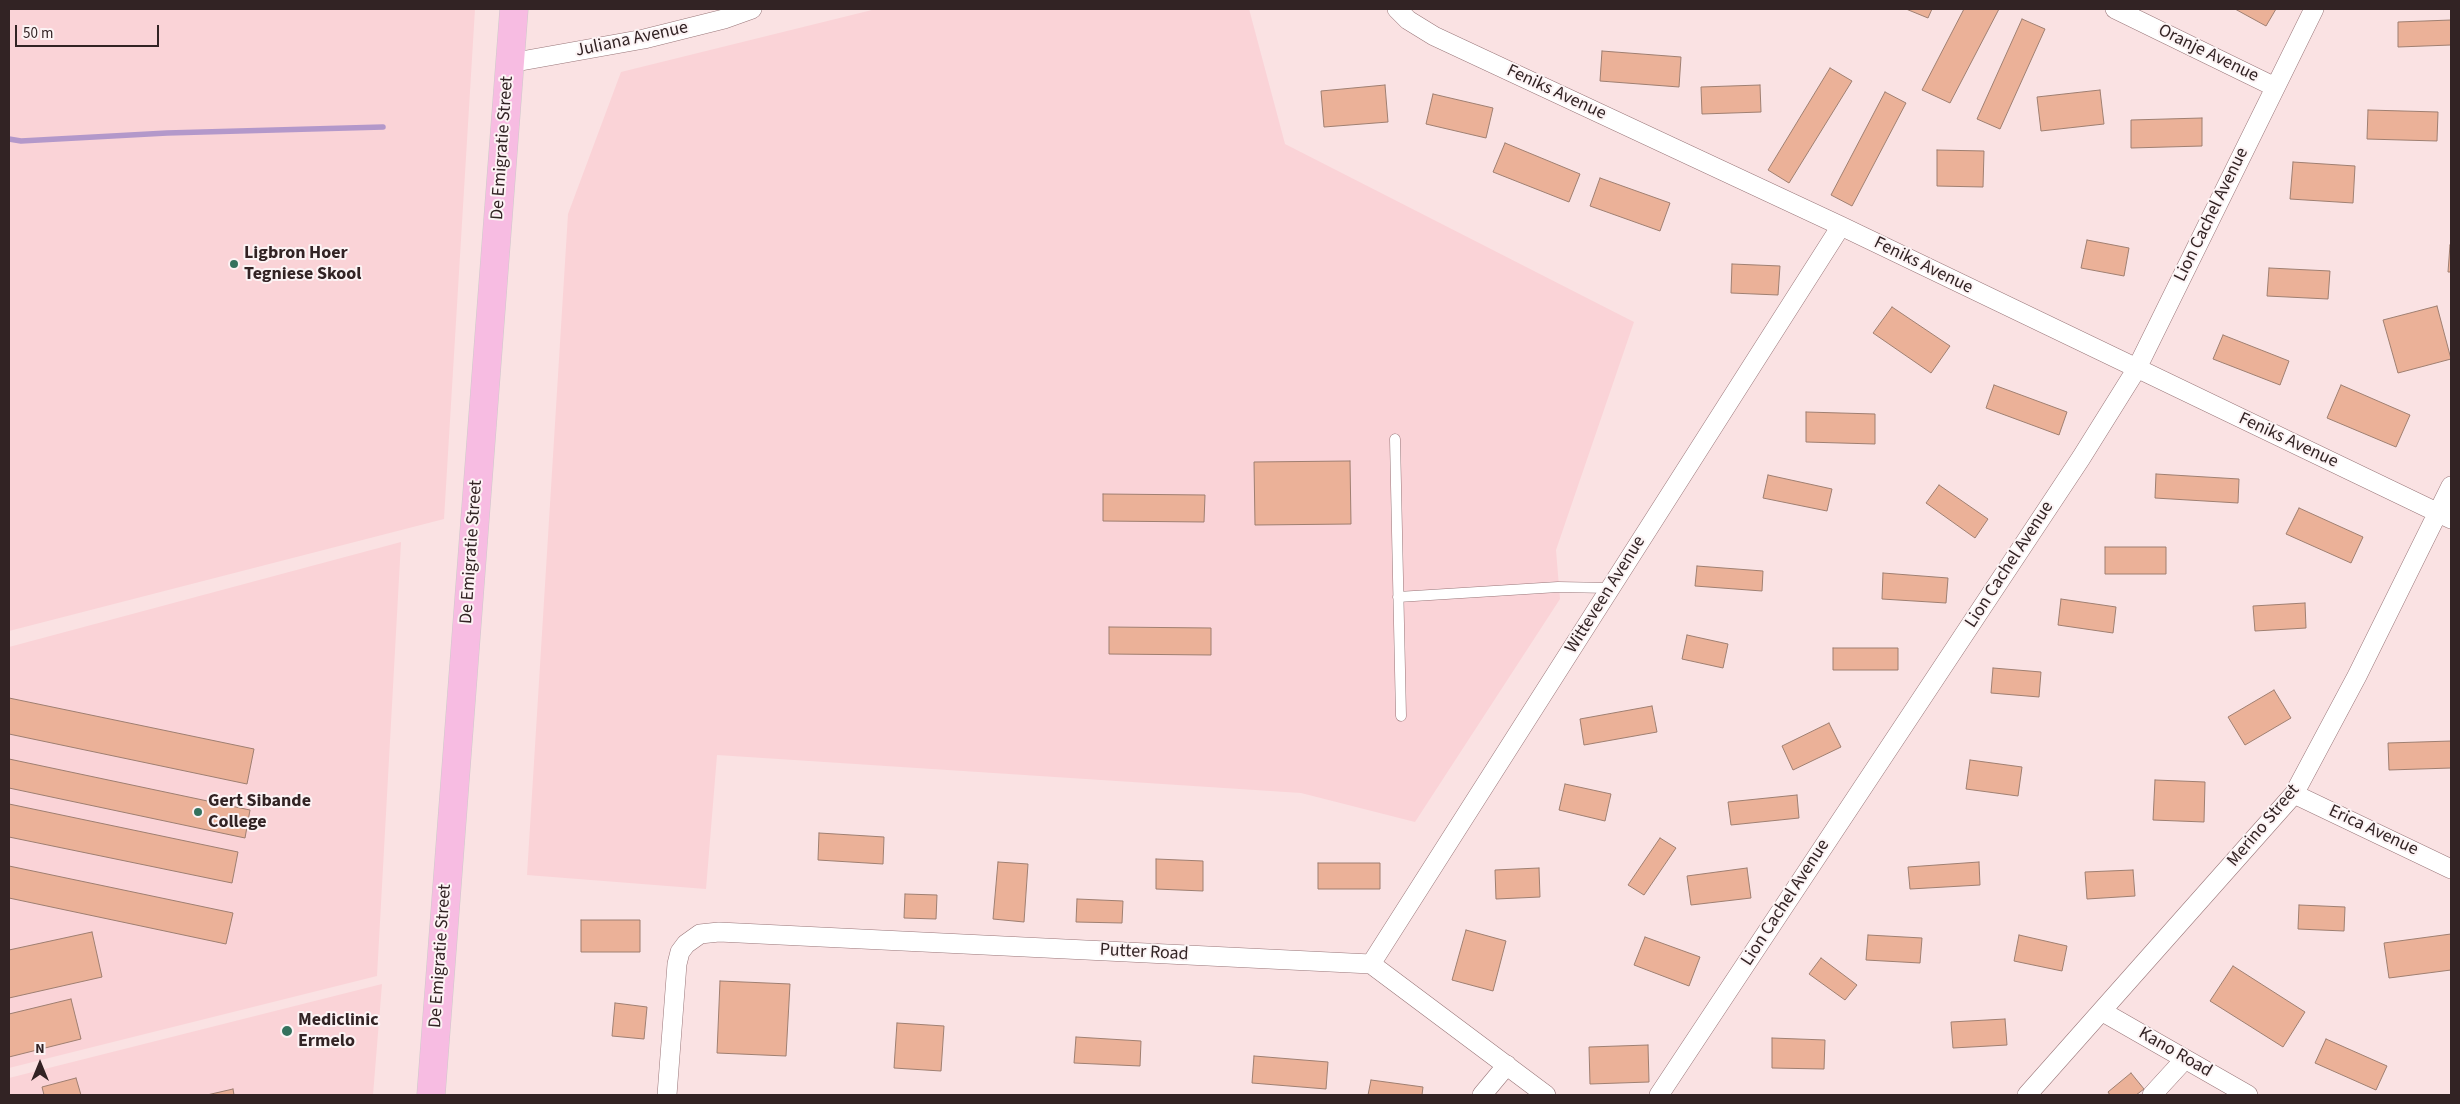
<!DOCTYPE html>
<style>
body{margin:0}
#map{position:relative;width:2460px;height:1104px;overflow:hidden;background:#fae2e3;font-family:"Source Sans 3",sans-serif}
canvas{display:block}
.frame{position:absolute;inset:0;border:10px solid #322324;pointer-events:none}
.north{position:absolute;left:15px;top:1039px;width:50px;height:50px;-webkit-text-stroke:4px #fcf3f4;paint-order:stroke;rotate:0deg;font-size:14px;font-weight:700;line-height:20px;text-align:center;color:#322324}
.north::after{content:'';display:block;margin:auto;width:18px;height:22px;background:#322324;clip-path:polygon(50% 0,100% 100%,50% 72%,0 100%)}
.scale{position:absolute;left:15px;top:25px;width:144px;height:22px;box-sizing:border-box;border:2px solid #322324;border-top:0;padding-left:6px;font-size:15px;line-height:18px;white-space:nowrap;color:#322324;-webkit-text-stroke:4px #fcf3f4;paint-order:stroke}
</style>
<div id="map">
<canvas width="2460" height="1104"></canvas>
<div class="frame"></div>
<div class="north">N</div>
<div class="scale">50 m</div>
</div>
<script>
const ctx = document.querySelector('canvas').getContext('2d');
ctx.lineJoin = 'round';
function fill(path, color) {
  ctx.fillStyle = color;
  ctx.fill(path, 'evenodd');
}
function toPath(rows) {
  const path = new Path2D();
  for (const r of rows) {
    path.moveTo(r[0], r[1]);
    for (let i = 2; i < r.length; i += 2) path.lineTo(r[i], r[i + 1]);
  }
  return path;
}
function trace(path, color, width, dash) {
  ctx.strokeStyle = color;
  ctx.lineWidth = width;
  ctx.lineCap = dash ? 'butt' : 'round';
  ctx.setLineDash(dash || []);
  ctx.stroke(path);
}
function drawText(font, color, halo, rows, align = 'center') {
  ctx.font = font + ' "Source Sans 3",sans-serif';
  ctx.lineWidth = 4;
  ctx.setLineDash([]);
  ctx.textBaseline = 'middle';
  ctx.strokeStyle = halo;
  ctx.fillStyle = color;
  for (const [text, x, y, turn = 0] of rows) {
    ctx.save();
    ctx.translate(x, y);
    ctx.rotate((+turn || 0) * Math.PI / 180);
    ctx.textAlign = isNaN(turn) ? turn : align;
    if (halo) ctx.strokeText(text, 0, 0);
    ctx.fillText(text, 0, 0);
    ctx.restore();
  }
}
const built = toPath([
 [9,9,475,9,444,519,9,631],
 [876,9,1249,9,1285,144,1634,322,1556,550,1560,599,1415,822,1301,793,717,755,706,889,527,875,568,214,621,72],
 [401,542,377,976,9,1068,9,647],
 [382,984,373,1095,9,1095,9,1078]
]);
const stream = toPath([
 [9,139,21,141,167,133,383,127]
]);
const building = toPath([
 [1906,9,1932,9,1928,18,1906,9],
 [1964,9,1999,9,1950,103,1922,90,1964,9],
 [2235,9,2276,9,2266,26,2235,9],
 [2022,19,2045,29,2000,129,1977,119,2022,19],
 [2451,20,2451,45,2398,47,2398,22,2451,20],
 [1602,51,1681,57,1679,87,1600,81,1602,51],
 [1830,68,1852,81,1789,183,1768,170,1830,68],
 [1385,85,1388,122,1324,127,1321,91,1385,85],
 [1760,85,1761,112,1702,114,1701,87,1760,85],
 [2100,90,2104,124,2041,131,2037,97,2100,90],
 [1885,92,1906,103,1852,206,1831,195,1885,92],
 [1433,94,1493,108,1486,138,1426,124,1433,94],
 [2368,110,2438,112,2437,141,2367,139,2368,110],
 [2202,118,2202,146,2131,148,2131,120,2202,118],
 [1505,143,1580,174,1569,202,1493,172,1505,143],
 [1937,150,1984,151,1983,187,1937,186,1937,150],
 [2293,162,2355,166,2353,203,2290,199,2293,162],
 [1600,178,1670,203,1660,231,1590,206,1600,178],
 [2087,240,2129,248,2124,276,2081,268,2087,240],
 [2450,245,2451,245,2451,272,2448,272,2450,245],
 [1732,264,1780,266,1778,295,1731,293,1732,264],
 [2269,268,2330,271,2328,299,2267,296,2269,268],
 [2437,306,2451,359,2398,373,2383,320,2437,306],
 [1892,307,1950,346,1931,373,1873,333,1892,307],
 [2223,335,2289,361,2280,385,2213,359,2223,335],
 [1994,385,2067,412,2059,435,1986,408,1994,385],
 [2341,385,2410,415,2396,447,2327,418,2341,385],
 [1806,412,1875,414,1875,444,1806,442,1806,412],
 [1350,461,1351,524,1255,525,1254,462,1350,461],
 [2156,474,2239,479,2238,503,2155,498,2156,474],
 [1768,475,1832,489,1827,511,1763,498,1768,475],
 [1939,485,1988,519,1975,538,1926,503,1939,485],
 [1103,494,1205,495,1204,522,1103,521,1103,494],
 [2299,508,2363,537,2351,563,2286,534,2299,508],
 [2105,547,2166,547,2166,574,2105,574,2105,547],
 [1697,566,1763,571,1762,591,1695,586,1697,566],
 [1883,573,1948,578,1946,603,1882,599,1883,573],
 [2061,599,2116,607,2113,633,2058,625,2061,599],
 [2305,603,2306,628,2255,631,2253,606,2305,603],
 [1109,627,1211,628,1211,655,1109,654,1109,627],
 [1687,635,1728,644,1723,668,1682,659,1687,635],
 [1833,648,1898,648,1898,670,1833,670,1833,648],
 [1993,668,2041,672,2039,697,1991,693,1993,668],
 [2274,690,2291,718,2245,745,2228,717,2274,690],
 [9,698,254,749,247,784,9,734,9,698],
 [1652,706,1657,732,1584,745,1580,719,1652,706],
 [1829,723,1841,747,1793,770,1782,746,1829,723],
 [2451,741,2451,768,2389,770,2388,743,2451,741],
 [9,759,250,810,245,838,9,788,9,759],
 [1970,760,2022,767,2018,796,1966,789,1970,760],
 [2155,780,2205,782,2204,822,2153,820,2155,780],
 [1565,784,1611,794,1605,821,1559,810,1565,784],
 [1797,795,1799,818,1731,825,1728,802,1797,795],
 [9,804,238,852,232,883,9,837,9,804],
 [819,833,884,837,883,864,818,860,819,833],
 [1660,838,1676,848,1644,895,1628,885,1660,838],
 [1156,859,1203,861,1203,891,1156,889,1156,859],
 [998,862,1028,864,1024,922,993,919,998,862],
 [1979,862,1980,885,1910,889,1908,867,1979,862],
 [1318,863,1380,863,1380,889,1318,889,1318,863],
 [9,866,233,913,226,944,9,898,9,866],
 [1539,868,1540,897,1496,899,1495,870,1539,868],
 [1747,868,1751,898,1691,905,1687,876,1747,868],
 [2133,870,2135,896,2087,899,2085,872,2133,870],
 [905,894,937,895,936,919,904,918,905,894],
 [1077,899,1123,901,1122,923,1076,922,1077,899],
 [2299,905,2345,907,2344,931,2298,929,2299,905],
 [581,920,640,920,640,952,581,952,581,920],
 [1466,930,1506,941,1493,991,1452,980,1466,930],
 [92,932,102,977,9,998,9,950,92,932],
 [2451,934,2451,970,2389,978,2384,943,2451,934],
 [1868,935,1922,938,1920,963,1866,960,1868,935],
 [2019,935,2067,946,2062,971,2014,961,2019,935],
 [1645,937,1700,957,1689,986,1634,965,1645,937],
 [1821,958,1857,985,1845,1000,1809,974,1821,958],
 [2233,966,2305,1012,2283,1047,2210,1001,2233,966],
 [720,981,790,984,786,1056,717,1053,720,981],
 [71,999,81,1039,9,1057,9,1014,71,999],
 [615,1003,647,1007,644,1039,612,1036,615,1003],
 [2005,1019,2007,1045,1953,1048,1951,1022,2005,1019],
 [897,1023,944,1026,941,1071,894,1068,897,1023],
 [1076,1037,1141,1041,1140,1066,1074,1063,1076,1037],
 [1772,1038,1825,1040,1824,1069,1772,1068,1772,1038],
 [2326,1039,2387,1066,2376,1090,2315,1063,2326,1039],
 [1648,1045,1649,1082,1590,1084,1589,1047,1648,1045],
 [1254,1056,1328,1062,1326,1089,1252,1083,1254,1056],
 [2131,1073,2144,1089,2136,1095,2110,1095,2108,1092,2131,1073],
 [76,1078,81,1095,44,1095,42,1087,76,1078],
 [1371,1080,1423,1087,1422,1095,1368,1095,1371,1080],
 [233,1089,234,1095,207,1095,233,1089]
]);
const service = toPath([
 [1395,439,1401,716],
 [1398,597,1558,587,1610,588]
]);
const minor = toPath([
 [1397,9,1408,20,1434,36,1841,226,2451,519],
 [2115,9,2275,87],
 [510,63,644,39,724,19,752,9],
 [2294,794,2451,869],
 [1371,964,1841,226],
 [2103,1012,2248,1095],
 [667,1095,677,964,680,952,686,944,700,934,719,932,1371,964,1546,1095],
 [1482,1095,1507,1065],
 [1659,1095,2081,458,2136,370,2314,9],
 [2027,1095,2294,794,2357,676,2451,486],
 [2152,1095,2185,1059]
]);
const trunk = toPath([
 [431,1095,514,9]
]);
const markers = [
 [234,264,5,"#34725e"],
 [198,812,5,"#34725e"],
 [287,1031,6,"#34725e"]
];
const streetNames = [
 ["Juliana Avenue",632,40,-12],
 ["Oranje Avenue",2208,54,26],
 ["Feniks Avenue",1556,93,25],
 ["De Emigratie Street",503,148,-86],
 ["Lion Cachel Avenue",2212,215,-64],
 ["Feniks Avenue",1923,266,26],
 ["Feniks Avenue",2288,441,25],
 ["De Emigratie Street",472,552,-86],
 ["Lion Cachel Avenue",2010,565,-57],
 ["Witteveen Avenue",1606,595,-58],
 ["Merino Street",2264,826,-50],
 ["Erica Avenue",2373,831,25],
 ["Lion Cachel Avenue",1786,903,-57],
 ["Putter Road",1144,953,3],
 ["De Emigratie Street",441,956,-86],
 ["Kano Road",2175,1053,30]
];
const poiNames = [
 ["Ligbron Hoer",244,254],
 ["Tegniese Skool",244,275],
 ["Gert Sibande",208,802],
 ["College",208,823],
 ["Mediclinic",298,1021],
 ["Ermelo",298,1042]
];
fill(built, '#fad3d7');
trace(stream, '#b398ca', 5.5);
fill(building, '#ebb198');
trace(building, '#9f7f71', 1);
trace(service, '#997679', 11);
trace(minor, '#997679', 20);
trace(trunk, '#cecaca', 29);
trace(service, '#fff', 10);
trace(minor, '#fff', 19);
trace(trunk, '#f7bce2', 28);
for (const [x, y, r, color] of markers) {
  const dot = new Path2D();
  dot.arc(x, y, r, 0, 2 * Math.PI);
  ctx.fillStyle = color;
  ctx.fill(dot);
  trace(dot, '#fcf3f4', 2);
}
drawText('18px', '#322324', '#fcf3f4', streetNames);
drawText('bold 18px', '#322324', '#fcf3f4', poiNames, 'left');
</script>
